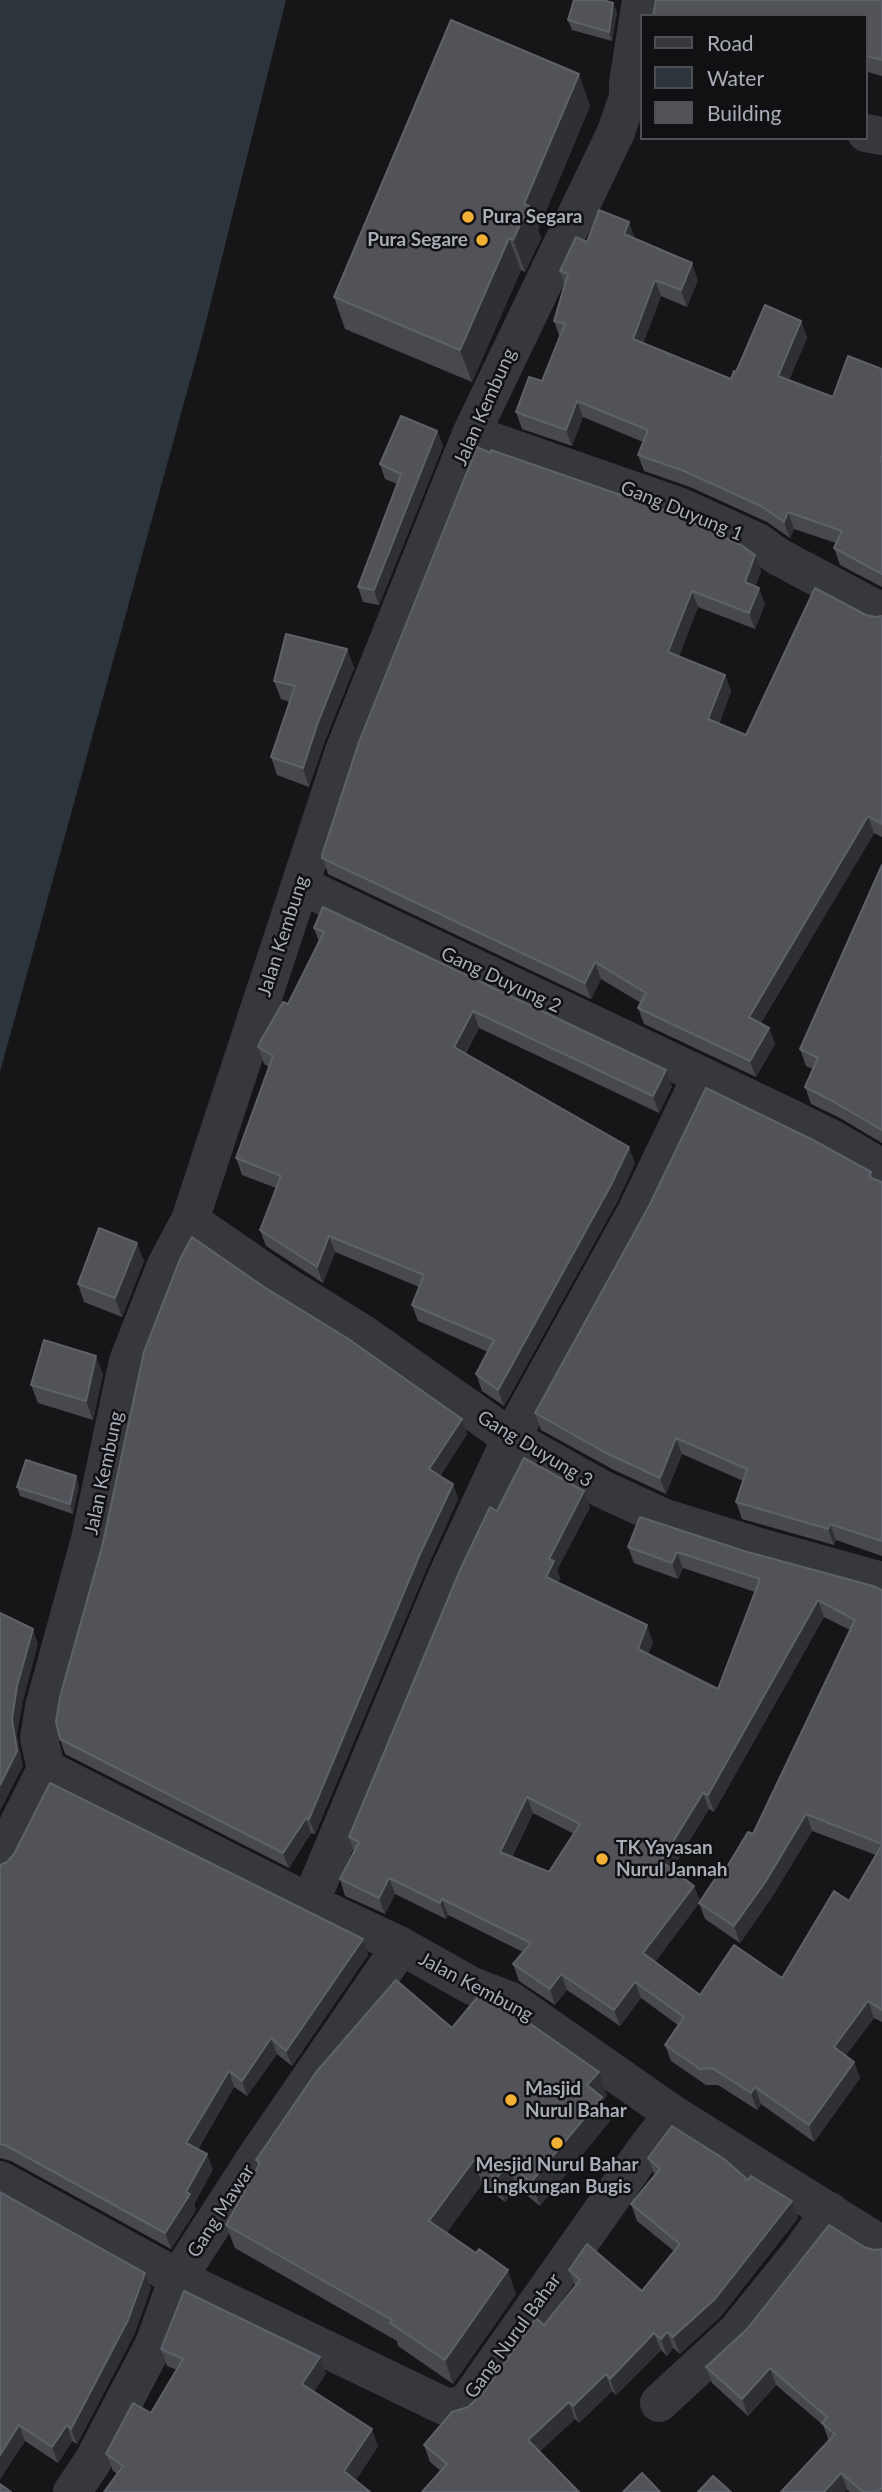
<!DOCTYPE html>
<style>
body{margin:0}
#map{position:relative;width:882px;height:2492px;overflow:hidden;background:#161618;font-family:Lato,sans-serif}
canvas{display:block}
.legend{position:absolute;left:640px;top:14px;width:228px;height:126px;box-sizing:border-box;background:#111113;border:2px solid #4d4f55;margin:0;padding:9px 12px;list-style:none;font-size:21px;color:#a8adb8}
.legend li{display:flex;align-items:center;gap:14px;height:35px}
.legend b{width:35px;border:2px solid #4d4f55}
</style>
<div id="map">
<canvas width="882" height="2492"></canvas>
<ul class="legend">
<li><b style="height:9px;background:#37383d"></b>Road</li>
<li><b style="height:19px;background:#2c353c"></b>Water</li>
<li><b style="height:19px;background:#525359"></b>Building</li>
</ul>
</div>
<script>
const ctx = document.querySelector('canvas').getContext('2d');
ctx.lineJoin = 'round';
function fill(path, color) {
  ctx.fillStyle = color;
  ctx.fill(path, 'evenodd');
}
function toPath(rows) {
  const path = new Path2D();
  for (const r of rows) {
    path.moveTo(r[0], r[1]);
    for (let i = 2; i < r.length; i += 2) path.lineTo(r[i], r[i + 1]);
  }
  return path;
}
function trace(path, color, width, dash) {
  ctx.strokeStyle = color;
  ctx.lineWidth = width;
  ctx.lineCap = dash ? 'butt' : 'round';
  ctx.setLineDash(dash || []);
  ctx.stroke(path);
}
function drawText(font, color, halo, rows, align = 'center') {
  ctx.font = font + ' Lato,sans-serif';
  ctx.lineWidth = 5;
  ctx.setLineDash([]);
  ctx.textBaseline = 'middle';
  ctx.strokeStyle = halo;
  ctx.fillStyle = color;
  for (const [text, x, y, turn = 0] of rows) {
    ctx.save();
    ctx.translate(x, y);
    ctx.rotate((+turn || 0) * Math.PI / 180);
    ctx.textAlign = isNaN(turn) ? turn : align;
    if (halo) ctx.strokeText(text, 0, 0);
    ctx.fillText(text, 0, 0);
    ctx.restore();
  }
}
const water = toPath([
 [0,0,286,0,204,330,0,1072]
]);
const minor = toPath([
 [628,83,641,0],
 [866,133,882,136],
 [471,434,681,507,758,542,777,556,882,612],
 [300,885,780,1113,829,1137,882,1168],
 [190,1220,281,1283,365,1335,511,1438,602,1489,665,1518,756,1546,882,1581],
 [46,1769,310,1903,401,1946,472,1986,511,2001,673,2114,882,2245],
 [0,1860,46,1769,39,1738,44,1707,90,1539,128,1361,166,1265,190,1220,344,751,471,434,616,132,628,97,628,83,642,86],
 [310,1903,446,1578,511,1438,636,1212,701,1077],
 [0,2180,178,2278,444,2406,460,2407,471,2397,645,2150,673,2114],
 [659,2403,737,2331,801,2252,830,2211],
 [72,2492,93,2461,154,2344,178,2278,256,2157,401,1946]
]);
const wall = toPath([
 [882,0,882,76,868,72,866,79,866,16],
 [617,12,612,41,572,30,568,20],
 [590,106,538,230,541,238,525,272,521,270,472,382,345,329,334,297],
 [635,238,698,280,687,307,661,296,643,343,731,379,736,372,801,321,807,338,789,380,833,397,882,369,882,587,840,565,834,548,836,543,794,529,790,538,767,522,690,487,644,471,638,455,643,442,583,417,572,446,522,429,516,412,542,381,560,338,554,321,564,284,560,271,587,242],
 [437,431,443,446,379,605,363,602,358,587,397,484,385,479,380,464],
 [477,447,761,571,755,586,765,604,755,629,698,607,679,656,725,675,731,691,719,724,746,735,866,615,876,617,882,616,882,837,874,833,761,1023,769,1028,775,1044,756,1077,644,1024,638,1008,641,1003,601,979,591,999,328,874,322,855],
 [347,649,354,668,324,743,309,787,277,775,271,757,290,702,281,699,274,681],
 [882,864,882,1143,840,1118,811,1104,805,1087,813,1069,806,1066,800,1049],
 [314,928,672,1086,659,1113,479,1028,466,1053,635,1163,617,1202,504,1406,482,1391,476,1374,488,1352,418,1321,412,1305,419,1287,335,1252,323,1283,266,1246,260,1230,276,1188,242,1175,236,1158,269,1067,264,1064,258,1047,288,1004,319,942],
 [871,1172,873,1178,882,1182,882,1556,836,1540,834,1545,742,1519,736,1502,743,1481,682,1454,666,1494,612,1469,541,1430,535,1413],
 [144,1261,122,1317,84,1302,78,1284],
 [264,1287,462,1419,467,1434,440,1476,453,1484,458,1499,426,1570,315,1834,311,1833,289,1868,65,1754,60,1739],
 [103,1374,93,1420,38,1403,31,1385],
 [79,1485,73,1514,20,1496,17,1487],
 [590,1507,557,1570,560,1578,557,1583,653,1642,648,1654,718,1689,755,1592,683,1568,678,1579,634,1563,628,1547,744,1551,882,1590,882,2022,874,2018,846,2055,854,2062,860,2078,814,2142,761,2104,757,2110,718,2085,706,2085,671,2061,665,2045,678,2025,641,1998,620,2026,567,1990,555,2005,519,1981,513,1964,523,1952,448,1915,446,1919,395,1894,385,1914,345,1896,340,1879,354,1852,349,1837,497,1511],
 [824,1617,850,1630,753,1834,700,1902,694,1886,672,1869,709,1809,714,1812],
 [533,1813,574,1834,549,1872,512,1857],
 [812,1831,876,1855,849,1901,782,1978,700,1995,655,1962,699,1903,705,1919,740,1943,772,1897],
 [0,1865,363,1939,368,1955,292,2066,277,2054,247,2096,234,2087,198,2149,213,2169,194,2204,196,2210,171,2249,11,2161,0,2158],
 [452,2028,607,2095,603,2101,610,2121,540,2206,517,2187,505,2202,482,2184,446,2233,516,2294,453,2384,398,2346,397,2341,235,2248,226,2225,258,2165,256,2160],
 [648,2158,748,2180,792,2201,798,2218,721,2316,680,2354,673,2348,667,2356,661,2350,616,2395,612,2391,579,2423,575,2419,539,2452,441,2471,430,2462,424,2445,483,2393,544,2325,575,2286,569,2270,642,2291,674,2251,637,2221,631,2204,655,2176],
 [0,2192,145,2273,151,2288,134,2335,77,2444,72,2441,58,2463,25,2441,0,2479],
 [829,2225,882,2492,850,2492,847,2490,823,2425,776,2385,748,2416,712,2383,706,2367,748,2328],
 [161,2349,320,2357,326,2374,314,2391,378,2446,356,2480,117,2474,113,2471,106,2454,151,2413,177,2370,167,2366]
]);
const shadedWall = toPath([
 [613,3,617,12,612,41,609,32],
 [579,74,590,106,538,230,541,238,525,272,513,240,524,204],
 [629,222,635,238,624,234],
 [509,238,521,270,472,382,460,350],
 [692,263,698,280,687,307,681,290],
 [655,280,661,296,639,355,633,339],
 [801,321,807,338,784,392,778,376],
 [577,401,583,417,572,446,566,430],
 [437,431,443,446,379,605,374,590],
 [788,512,794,529,790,538,784,522],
 [755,555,761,571,751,598,745,582],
 [759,588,765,604,755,629,749,613],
 [692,591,698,607,674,668,668,652],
 [347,649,354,668,324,743,309,787,303,768,317,725],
 [725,675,731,691,714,736,708,719],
 [868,816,874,833,755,1033,749,1017],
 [595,962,601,979,591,999,585,983],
 [473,1011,479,1028,460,1063,454,1047],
 [769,1028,775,1044,756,1077,750,1061],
 [666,1070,672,1086,659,1113,653,1096],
 [629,1147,635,1163,617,1202,504,1406,498,1390],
 [329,1236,335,1252,323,1283,317,1267],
 [137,1243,144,1261,122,1317,115,1298],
 [96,1356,103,1374,93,1420,86,1401],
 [462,1419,467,1434,434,1484,429,1469],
 [676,1438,682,1454,666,1494,660,1478],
 [76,1476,79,1485,73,1514,70,1504],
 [453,1484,458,1499,426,1570,315,1834,309,1819,420,1554],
 [584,1491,590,1507,557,1570,560,1578,552,1594,546,1577,549,1559],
 [830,1524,836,1540,834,1545,828,1529],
 [677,1552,683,1568,678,1579,672,1563],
 [818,1600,824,1617,714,1812,708,1795],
 [647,1625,653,1642,644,1665,638,1649],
 [33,1629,38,1644,23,1701,17,1735,23,1766,0,1811,0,1785,17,1686],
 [703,1793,709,1809,667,1877,661,1861],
 [527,1797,533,1813,506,1868,500,1852],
 [806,1814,812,1831,772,1897,740,1943,734,1926],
 [306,1818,311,1833,289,1868,283,1853],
 [389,1878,395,1894,385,1914,379,1898],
 [694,1886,700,1902,649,1970,643,1953],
 [442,1899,448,1915,446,1919,440,1903],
 [363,1939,368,1955,292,2066,286,2051],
 [561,1974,567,1990,555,2005,550,1989],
 [635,1982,641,1998,620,2026,614,2010],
 [868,2001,874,2018,840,2063,834,2047],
 [271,2038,277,2054,247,2096,242,2081],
 [854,2062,860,2078,814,2142,809,2125],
 [229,2071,234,2087,192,2158,186,2143],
 [599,2072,607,2095,603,2101,610,2121,540,2206,531,2182,587,2085],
 [755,2087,761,2104,757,2110,751,2093],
 [207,2154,213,2169,194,2204,196,2210,171,2249,165,2233],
 [474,2160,482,2184,438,2245,429,2221],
 [508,2164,517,2187,505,2202,496,2179],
 [792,2201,798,2218,721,2316,680,2354,673,2337],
 [508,2270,516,2294,453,2384,445,2360],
 [145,2273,151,2288,134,2335,77,2444,71,2429],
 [667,2332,673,2348,667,2356,661,2339],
 [654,2333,661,2350,616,2395,610,2379],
 [320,2357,326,2374,308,2400,302,2384],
 [770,2368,776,2385,748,2416,742,2399],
 [606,2374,612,2391,579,2423,573,2406],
 [569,2402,575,2419,534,2457,528,2440],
 [19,2425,25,2441,0,2479,0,2455],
 [67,2425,72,2441,58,2463,52,2447],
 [372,2429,378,2446,351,2488,344,2471],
 [841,2473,847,2490,845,2492,824,2492]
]);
const building = toPath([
 [574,0,603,0,613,3,609,32,568,20,574,0],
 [656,0,882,0,882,60,866,56,866,16,653,16,656,0],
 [451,20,579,74,524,204,529,206,513,240,509,238,460,350,334,297,451,20],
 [599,210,629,222,624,234,692,263,681,290,655,280,633,339,731,379,734,371,736,372,765,305,801,321,778,376,833,397,848,356,882,369,882,455,880,460,882,460,882,574,834,548,842,531,788,512,784,522,761,506,684,471,638,455,648,430,577,401,566,430,516,412,529,377,542,381,565,324,554,321,568,274,560,271,576,237,587,242,599,210],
 [401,416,437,431,374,590,358,587,401,474,380,464,401,416],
 [477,447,490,453,491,450,667,511,741,545,755,555,745,582,759,588,749,613,692,591,668,652,725,675,708,719,746,735,815,588,866,615,876,617,882,616,882,824,868,816,749,1017,769,1028,750,1061,638,1008,646,993,595,962,585,983,322,858,322,855,359,742,477,447],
 [286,634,347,649,317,725,303,768,271,757,295,686,274,681,286,634],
 [882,865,882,1130,834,1102,805,1087,818,1058,800,1049,882,865],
 [323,907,666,1070,653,1096,473,1011,454,1047,629,1147,611,1185,498,1390,476,1374,494,1340,412,1305,424,1275,329,1236,317,1267,260,1230,281,1176,236,1158,273,1056,258,1047,260,1042,283,1002,288,1004,324,932,314,928,323,907],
 [706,1088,813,1140,871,1172,869,1177,882,1182,882,1541,830,1524,828,1529,736,1502,747,1469,676,1438,660,1478,606,1453,535,1413,649,1206,706,1088],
 [99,1228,137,1243,115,1298,78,1284,99,1228],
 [192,1237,264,1287,347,1338,462,1419,429,1469,453,1484,420,1554,309,1819,306,1818,283,1853,60,1739,56,1722,60,1697,102,1547,144,1352,180,1259,192,1237],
 [44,1340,96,1356,86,1401,31,1385,44,1340],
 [524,1458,584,1491,549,1559,554,1561,546,1577,647,1625,638,1649,718,1689,760,1579,677,1552,672,1563,628,1547,640,1517,744,1551,873,1586,882,1590,882,1844,806,1814,766,1881,734,1926,699,1903,721,1870,724,1872,748,1832,753,1834,855,1620,818,1600,708,1795,703,1793,661,1861,694,1886,643,1953,700,1995,734,1945,782,1978,834,1891,849,1901,882,1845,882,2010,868,2001,834,2047,854,2062,809,2125,755,2087,751,2093,712,2068,700,2069,665,2045,684,2017,635,1982,614,2010,561,1974,550,1989,513,1964,531,1943,442,1899,440,1903,389,1878,379,1898,340,1879,359,1842,349,1837,460,1570,490,1507,497,1511,524,1458],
 [527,1797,580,1824,549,1872,500,1852,527,1797],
 [26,1460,76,1476,70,1504,17,1487,26,1460],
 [0,1613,33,1629,17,1686,12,1719,17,1751,0,1785,0,1613],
 [50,1783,363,1939,286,2051,271,2038,242,2081,229,2071,186,2143,207,2154,186,2192,190,2194,165,2233,5,2145,0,2144,0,1865,7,1862,14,1854,50,1783],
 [396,1980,452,2028,481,1993,492,1997,599,2072,587,2085,602,2097,531,2182,508,2164,496,2179,474,2160,429,2221,476,2253,479,2249,508,2270,445,2360,390,2323,392,2320,226,2225,260,2163,256,2160,317,2071,396,1980],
 [672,2126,724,2159,748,2180,751,2176,792,2201,715,2299,673,2337,667,2332,661,2339,654,2333,610,2379,606,2374,573,2406,569,2402,528,2440,579,2492,422,2492,447,2464,424,2445,452,2412,468,2407,483,2393,536,2318,544,2325,580,2280,569,2270,587,2244,642,2291,680,2244,631,2204,660,2169,648,2158,672,2126],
 [0,2192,145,2273,128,2320,71,2429,67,2425,52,2447,19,2425,0,2455,0,2192],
 [829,2225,864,2247,874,2250,882,2249,882,2488,878,2492,863,2492,841,2473,824,2492,781,2492,835,2434,822,2423,827,2417,770,2368,742,2399,706,2367,748,2328,829,2225],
 [184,2291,320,2357,302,2384,372,2429,344,2471,370,2492,104,2492,123,2466,106,2454,133,2403,151,2413,183,2359,161,2349,184,2291],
 [642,2473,660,2492,623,2492,642,2473],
 [713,2476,731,2492,698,2492,713,2476],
 [0,2484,11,2492,0,2492,0,2484]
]);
const markers = [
 [468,217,7,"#f2b134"],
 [482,240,7,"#f2b134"],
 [602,1859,7,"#f2b134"],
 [511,2100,7,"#f2b134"],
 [557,2143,7,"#f2b134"]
];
const poiNames = [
 ["Pura Segara",482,217],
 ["Pura Segare",468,240,"right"],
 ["TK Yayasan",616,1848],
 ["Nurul Jannah",616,1870],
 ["Masjid",525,2089],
 ["Nurul Bahar",525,2111],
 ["Mesjid Nurul Bahar",557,2165,"center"],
 ["Lingkungan Bugis",557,2187,"center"]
];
const streetNames = [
 ["Jalan Kembung",485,407,-66],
 ["Gang Duyung 1",682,511,22],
 ["Jalan Kembung",283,936,-72],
 ["Gang Duyung 2",501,980,25],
 ["Gang Duyung 3",535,1449,31],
 ["Jalan Kembung",104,1473,-78],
 ["Jalan Kembung",476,1987,28],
 ["Gang Mawar",221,2211,-57],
 ["Gang Nurul Bahar",513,2336,-54]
];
fill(water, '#2c353c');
trace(minor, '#37383d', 38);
fill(wall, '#47494d');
fill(shadedWall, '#2f3033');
fill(building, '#525359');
trace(building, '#5f6168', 2);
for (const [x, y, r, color] of markers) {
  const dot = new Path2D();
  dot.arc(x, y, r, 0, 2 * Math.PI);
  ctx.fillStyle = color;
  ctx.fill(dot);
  trace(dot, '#111113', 2.5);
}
drawText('bold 19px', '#a8adb8', '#111113', poiNames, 'left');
drawText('19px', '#a8adb8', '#111113', streetNames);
</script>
